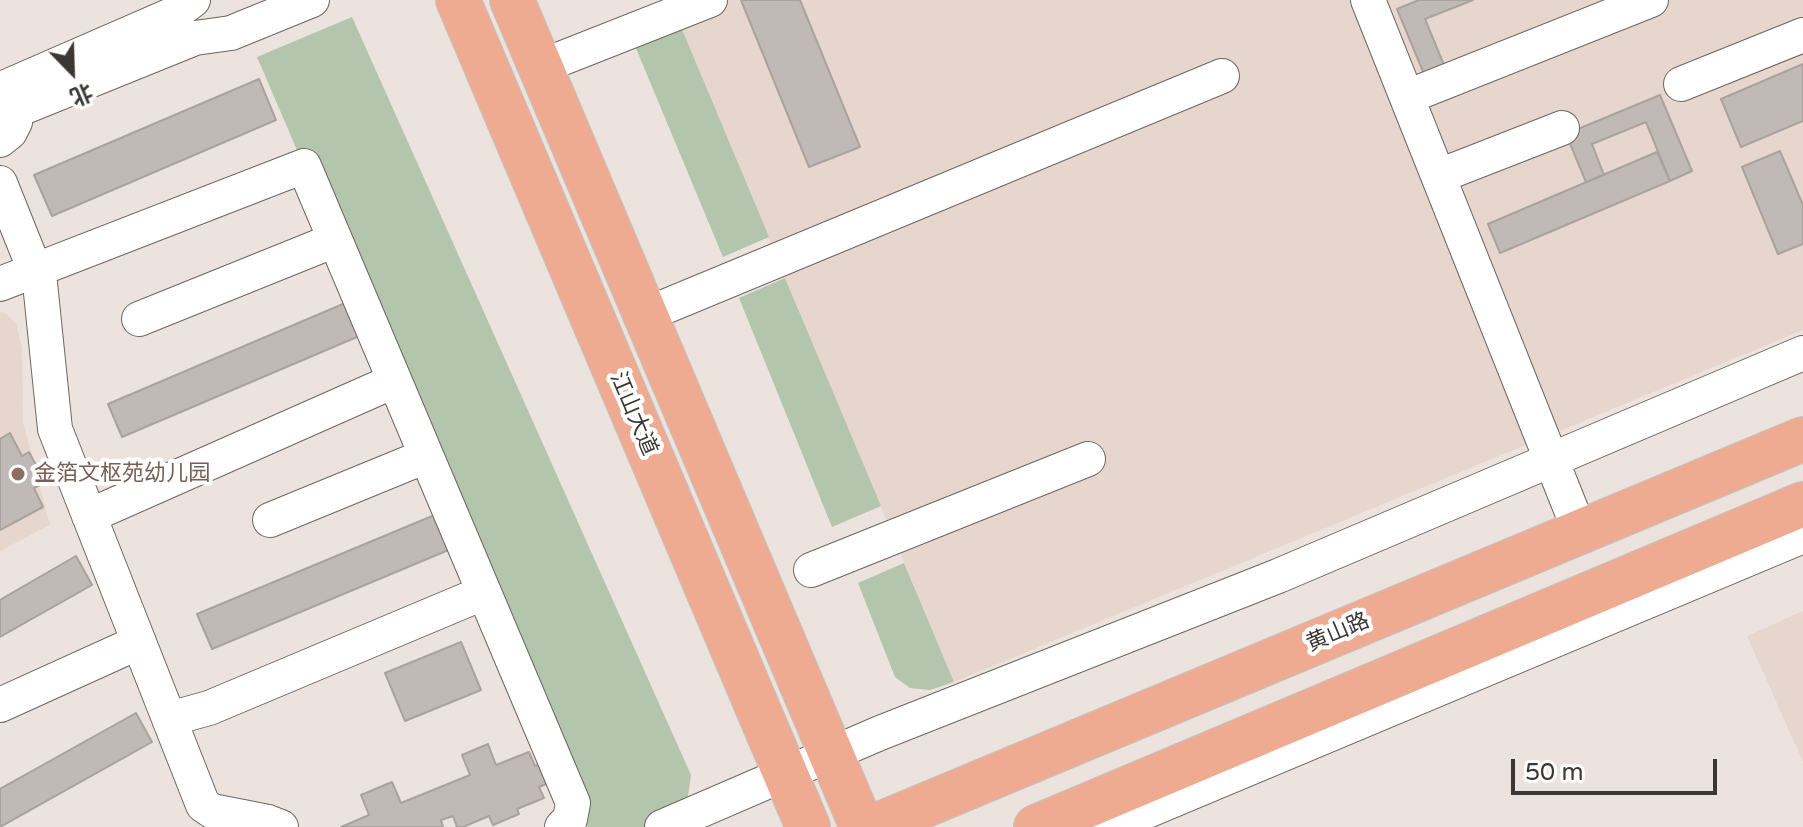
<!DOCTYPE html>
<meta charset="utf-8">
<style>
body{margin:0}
#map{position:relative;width:1803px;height:827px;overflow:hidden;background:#ece3df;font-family:"Varela Round","Noto Sans SC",sans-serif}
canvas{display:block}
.north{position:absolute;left:32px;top:32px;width:80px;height:80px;-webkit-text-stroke:6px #fff;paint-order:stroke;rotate:157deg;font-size:22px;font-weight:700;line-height:32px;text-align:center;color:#3a3735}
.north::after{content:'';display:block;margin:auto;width:28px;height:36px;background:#3a3735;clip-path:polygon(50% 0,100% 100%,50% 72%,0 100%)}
.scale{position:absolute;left:1511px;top:759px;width:206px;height:36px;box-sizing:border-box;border:4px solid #3a3735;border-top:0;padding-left:10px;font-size:24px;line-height:28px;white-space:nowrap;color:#3a3735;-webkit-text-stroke:6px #fff;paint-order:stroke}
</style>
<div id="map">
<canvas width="1803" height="827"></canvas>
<div class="north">北</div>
<div class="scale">50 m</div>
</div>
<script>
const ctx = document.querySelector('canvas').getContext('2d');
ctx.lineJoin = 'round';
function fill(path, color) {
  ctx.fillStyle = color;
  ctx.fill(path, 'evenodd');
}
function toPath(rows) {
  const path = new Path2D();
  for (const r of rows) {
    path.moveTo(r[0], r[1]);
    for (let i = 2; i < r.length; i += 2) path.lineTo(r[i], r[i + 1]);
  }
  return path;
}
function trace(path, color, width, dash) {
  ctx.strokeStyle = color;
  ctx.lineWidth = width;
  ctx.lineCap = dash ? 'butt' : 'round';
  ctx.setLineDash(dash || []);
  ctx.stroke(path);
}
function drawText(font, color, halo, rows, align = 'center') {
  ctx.font = font + ' "Varela Round","Noto Sans SC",sans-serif';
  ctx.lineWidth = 8;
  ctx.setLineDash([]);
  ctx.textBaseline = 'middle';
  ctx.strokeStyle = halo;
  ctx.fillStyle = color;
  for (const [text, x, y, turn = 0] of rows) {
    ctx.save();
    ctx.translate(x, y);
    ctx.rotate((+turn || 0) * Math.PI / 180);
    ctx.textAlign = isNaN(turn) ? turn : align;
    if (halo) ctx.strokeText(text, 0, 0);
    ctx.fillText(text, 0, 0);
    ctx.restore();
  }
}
const built = toPath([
 [669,0,1803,0,1803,330,954,682],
 [0,312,5,313,16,323,22,348,23,422,50,525,0,551],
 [1803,611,1803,762,1747,636]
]);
const green = toPath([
 [352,17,691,775,688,796,678,812,665,827,588,827,257,57],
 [681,27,769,237,723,257,635,46],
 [785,278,881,506,832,527,739,298],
 [904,563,954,682,930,690,910,688,895,677,858,583]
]);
const building = toPath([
 [741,0,800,0,860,147,809,167,741,0],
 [1419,0,1473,0,1425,19,1444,65,1424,74,1397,9,1419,0],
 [1803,64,1803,121,1741,147,1721,99,1803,64],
 [259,79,276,120,52,216,34,175,259,79],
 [1660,95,1692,171,1670,181,1646,122,1592,144,1604,175,1586,182,1566,134,1660,95],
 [1780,151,1803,205,1803,244,1778,254,1742,167,1780,151],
 [1657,152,1670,181,1500,253,1488,224,1657,152],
 [350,301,364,334,122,437,108,404,350,301],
 [10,433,22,456,29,452,45,482,34,488,43,507,0,530,0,439,10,433],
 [437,514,451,549,212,649,197,614,437,514],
 [76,556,92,585,0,637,0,600,76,556],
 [461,642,481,690,405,721,385,673,461,642],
 [136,713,152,742,0,827,0,789,136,713],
 [488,744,496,765,529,752,535,766,541,764,549,783,539,787,544,798,517,809,519,814,493,825,489,816,463,827,457,827,453,816,441,820,443,827,341,827,369,815,361,795,392,782,401,803,470,775,462,755,488,744]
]);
const minor = toPath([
 [1368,0,1580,532],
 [540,67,710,0],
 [1681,84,1803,35],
 [6,87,176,13,193,0],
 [1407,97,1651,0],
 [17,110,195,38,231,33,312,0],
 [0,140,10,132,15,122,17,110,15,102,8,89],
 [1439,176,1562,128],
 [0,183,40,283,55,429,203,805,212,811,268,822,281,827],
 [0,284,304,166,573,803,570,819,562,827],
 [645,315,1222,76],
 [139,319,335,240],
 [89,516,394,381],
 [270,520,426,456],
 [811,570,1088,459],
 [0,705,139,642],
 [169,719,209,708,483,593],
 [662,827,880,733,1278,576,1803,353],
 [1109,827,1803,536]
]);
const major = toPath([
 [458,0,808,827],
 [512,0,862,827],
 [873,827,1803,439],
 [1036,827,1803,504]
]);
const markers = [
 [18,474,8,"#8d6e63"]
];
const streetNames = [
 ["江山大道",633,414,67],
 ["黄山路",1338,633,-23]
];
const educationNames = [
 ["金箔文枢苑幼儿园",34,474]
];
fill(built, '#e6d6cd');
fill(green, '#b3c5ac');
fill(building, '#c1b9b5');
trace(building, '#aaa29e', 2);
trace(minor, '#6d6561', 36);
trace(major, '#c4c3c2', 46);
trace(minor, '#fff', 34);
trace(major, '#eeab92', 44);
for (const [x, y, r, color] of markers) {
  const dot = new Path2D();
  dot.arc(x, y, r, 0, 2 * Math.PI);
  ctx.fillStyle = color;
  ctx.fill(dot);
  trace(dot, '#fff', 3);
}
drawText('22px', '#3a3735', '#fff', streetNames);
drawText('22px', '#785e54', '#fff', educationNames, 'left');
</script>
